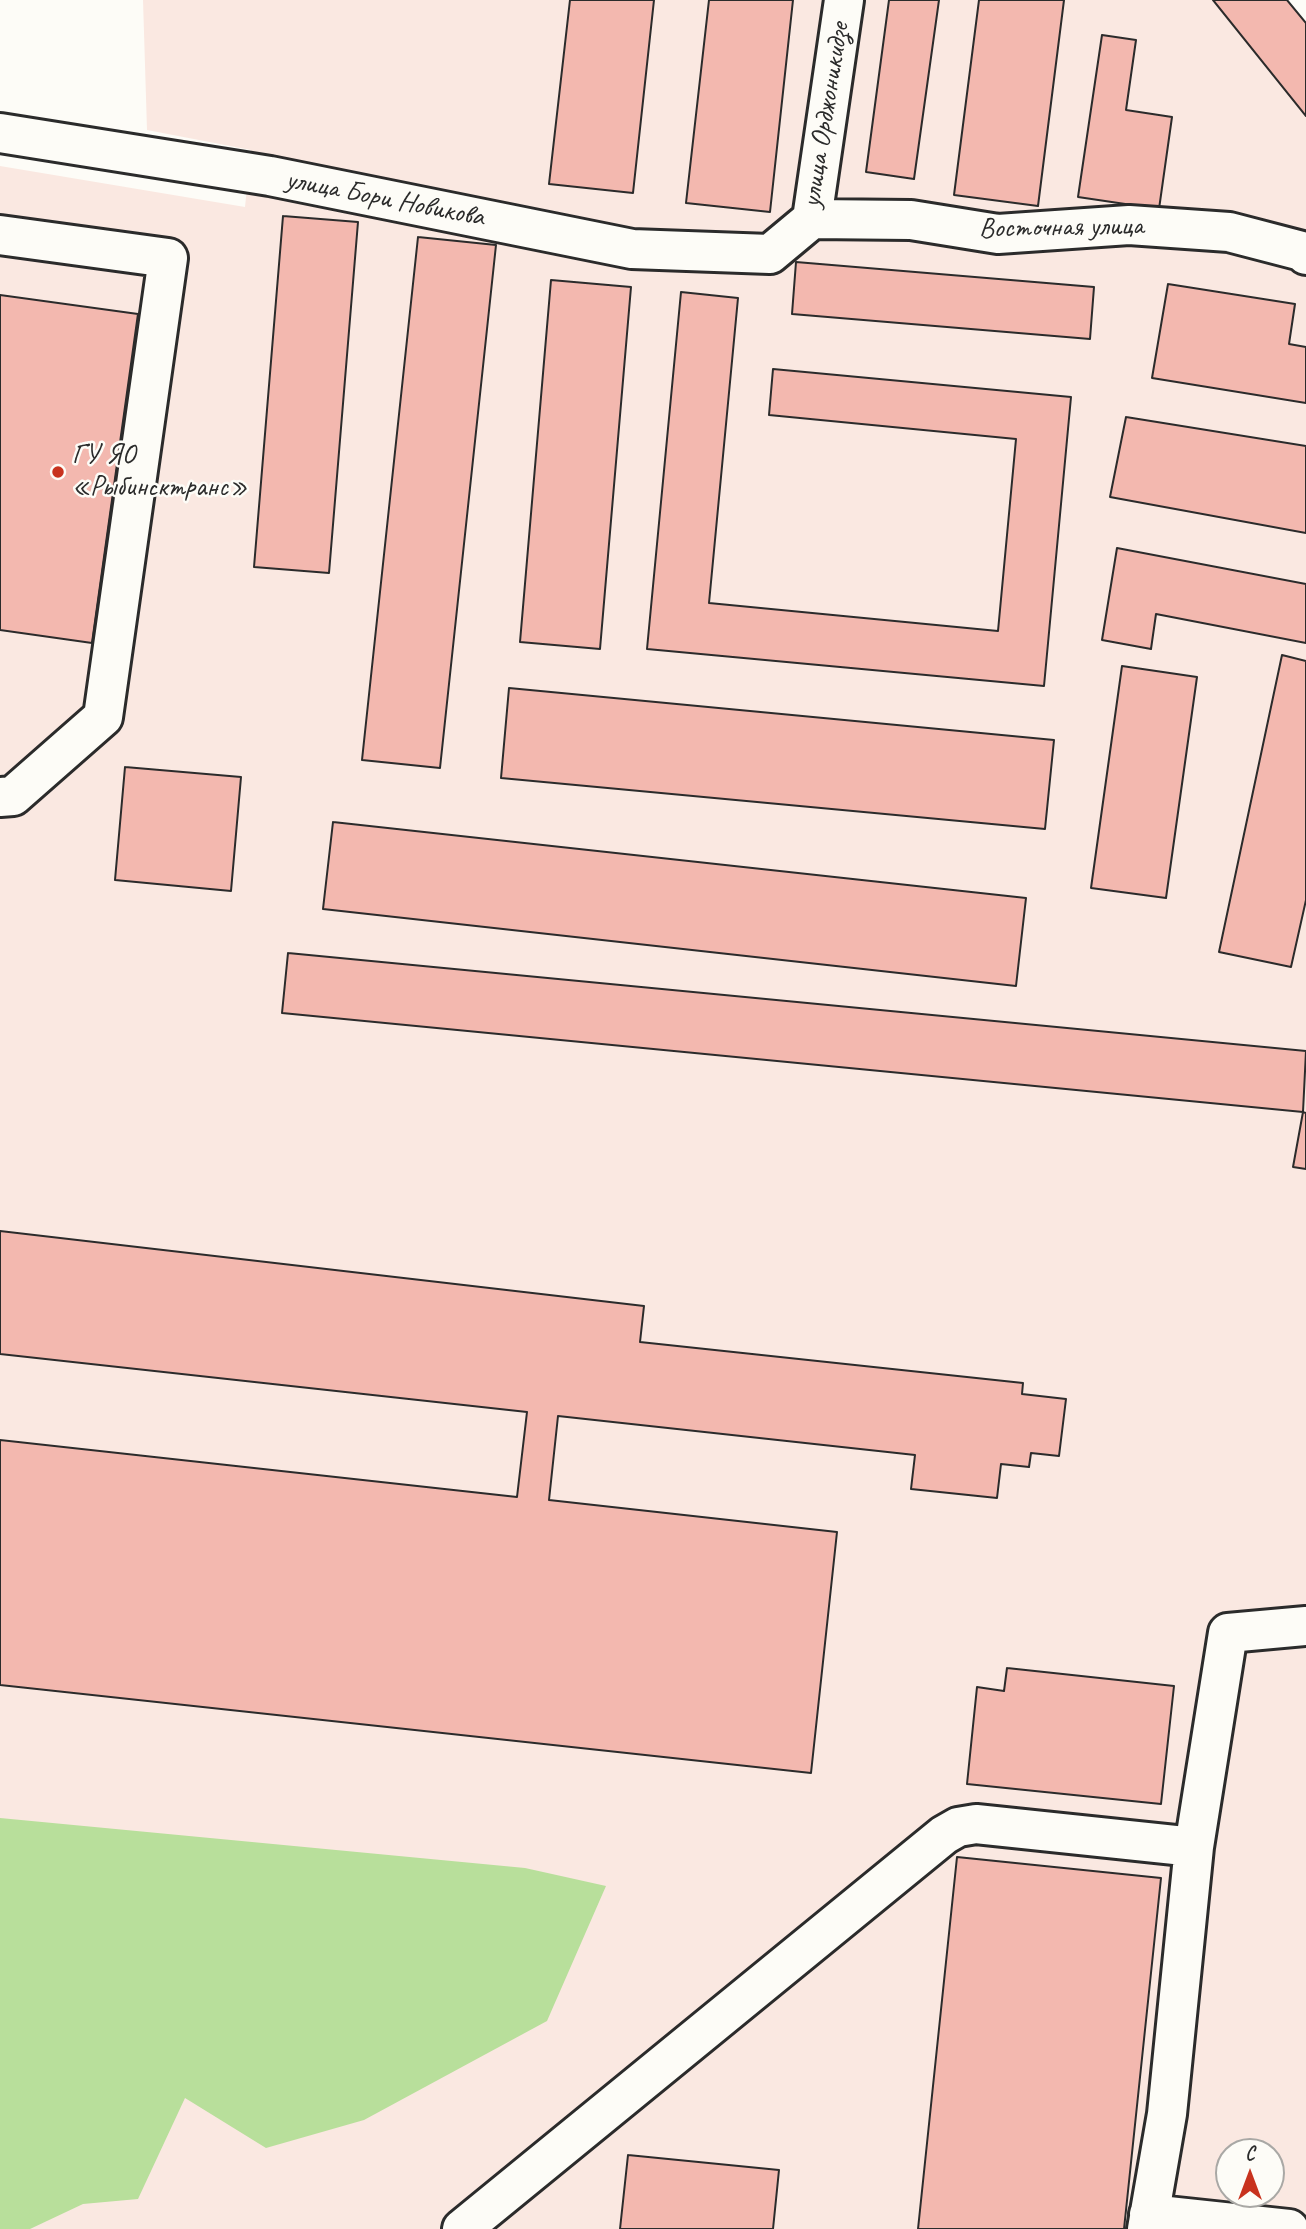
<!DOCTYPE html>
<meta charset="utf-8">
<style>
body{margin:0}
#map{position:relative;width:1306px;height:2229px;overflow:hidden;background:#fdfcf7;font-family:Caveat,sans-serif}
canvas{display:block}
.north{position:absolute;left:1215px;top:2138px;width:70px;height:70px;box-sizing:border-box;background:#fdfcf7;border:2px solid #a9a8a5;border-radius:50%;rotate:0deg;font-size:19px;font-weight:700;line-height:28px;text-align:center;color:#2b2b2b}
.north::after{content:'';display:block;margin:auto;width:24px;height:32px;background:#c8321e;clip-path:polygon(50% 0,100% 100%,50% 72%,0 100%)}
</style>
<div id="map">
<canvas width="1306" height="2229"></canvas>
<div class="north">С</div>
</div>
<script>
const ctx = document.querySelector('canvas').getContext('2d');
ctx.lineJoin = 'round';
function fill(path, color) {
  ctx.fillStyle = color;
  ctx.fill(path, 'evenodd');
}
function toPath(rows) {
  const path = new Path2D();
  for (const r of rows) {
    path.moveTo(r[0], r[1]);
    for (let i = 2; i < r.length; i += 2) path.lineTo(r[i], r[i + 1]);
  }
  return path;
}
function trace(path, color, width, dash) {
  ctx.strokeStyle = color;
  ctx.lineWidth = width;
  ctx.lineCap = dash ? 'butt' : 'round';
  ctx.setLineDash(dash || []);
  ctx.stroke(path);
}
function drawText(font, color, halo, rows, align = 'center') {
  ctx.font = font + ' Caveat,sans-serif';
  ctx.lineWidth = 5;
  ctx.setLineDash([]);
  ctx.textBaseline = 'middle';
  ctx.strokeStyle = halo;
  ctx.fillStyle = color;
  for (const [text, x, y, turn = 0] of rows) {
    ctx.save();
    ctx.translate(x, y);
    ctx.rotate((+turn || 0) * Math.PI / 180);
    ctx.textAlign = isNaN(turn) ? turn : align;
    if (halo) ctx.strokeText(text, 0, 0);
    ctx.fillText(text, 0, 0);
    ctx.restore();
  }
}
const built = toPath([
 [143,0,1287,0,1306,23,1306,2229,0,2229,0,166,245,207,251,150,147,130],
 [1229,2152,1271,2152,1271,2194,1229,2194]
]);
const green = toPath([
 [0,1818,525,1868,606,1886,547,2021,364,2120,266,2148,185,2098,138,2199,83,2204,30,2229,0,2229]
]);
const building = toPath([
 [570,0,654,0,633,193,549,184,570,0],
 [709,0,793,0,770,212,686,203,709,0],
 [889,0,939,0,914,179,866,172,889,0],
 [979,0,1064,0,1038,206,954,195,979,0],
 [1213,0,1287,0,1306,23,1306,116,1213,0],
 [1102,35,1136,40,1126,110,1172,117,1159,209,1078,197,1102,35],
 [283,216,358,222,329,573,254,567,283,216],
 [418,237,496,245,440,768,362,760,418,237],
 [796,262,1094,287,1090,339,792,314,796,262],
 [551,280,631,287,600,649,520,642,551,280],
 [1168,284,1295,304,1289,344,1306,347,1306,403,1152,378,1168,284],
 [681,292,738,298,709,603,998,631,1016,439,769,415,773,369,1071,397,1044,686,647,649,681,292],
 [0,295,138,314,92,643,0,630,0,295],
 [1126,417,1306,446,1306,533,1110,497,1126,417],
 [1117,548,1306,584,1306,643,1156,614,1151,649,1102,640,1117,548],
 [1282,655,1306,661,1306,900,1291,967,1219,952,1282,655],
 [1122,666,1197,677,1166,898,1091,888,1122,666],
 [509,688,1054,740,1045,829,501,778,509,688],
 [125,767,241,777,231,891,115,880,125,767],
 [333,822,1026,898,1016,986,323,909,333,822],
 [288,953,1306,1051,1303,1112,282,1013,288,953],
 [1303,1112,1306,1113,1306,1169,1293,1167,1303,1112],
 [0,1231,644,1306,640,1342,1023,1383,1022,1394,1066,1399,1059,1456,1031,1453,1029,1467,1001,1464,997,1498,911,1489,915,1455,558,1416,549,1500,837,1532,811,1773,0,1685,0,1440,517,1497,527,1412,0,1354,0,1231],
 [1007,1668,1174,1686,1161,1804,967,1784,977,1687,1004,1691,1007,1668],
 [957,1857,1161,1878,1124,2229,918,2229,957,1857],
 [628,2155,779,2170,773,2229,620,2229,628,2155]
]);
const minor = toPath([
 [0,133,270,176,632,249,770,254,812,219,844,0],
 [812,219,911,220,998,234,1129,225,1229,232,1302,251,1306,255],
 [0,235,168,258,103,717,13,796,0,797],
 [1194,1847,1228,1633,1306,1626],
 [1149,2214,1289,2229],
 [462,2229,944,1835,958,1827,976,1824,1194,1847,1167,2114,1147,2229]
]);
const markers = [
 [58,472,7,"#c8321e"]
];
const streetNames = [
 ["улица Орджоникидзе",826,115,-81],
 ["улица Бори Новикова",385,199,11],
 ["Восточная улица",1061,228,-1]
];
const poiNames = [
 ["ГУ ЯО",72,456],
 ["«Рыбинсктранс»",72,488]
];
fill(built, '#fae8e1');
fill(green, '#b8df9b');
fill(building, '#f3b8af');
trace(building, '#2b2b2b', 2);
trace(minor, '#2b2b2b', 44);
trace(minor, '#fdfcf7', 38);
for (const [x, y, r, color] of markers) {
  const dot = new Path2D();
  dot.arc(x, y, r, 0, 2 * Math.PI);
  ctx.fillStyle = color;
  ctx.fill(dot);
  trace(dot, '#fdfcf7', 2.5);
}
drawText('28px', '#2b2b2b', '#fdfcf7', streetNames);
drawText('28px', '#2b2b2b', '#fdfcf7', poiNames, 'left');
</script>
